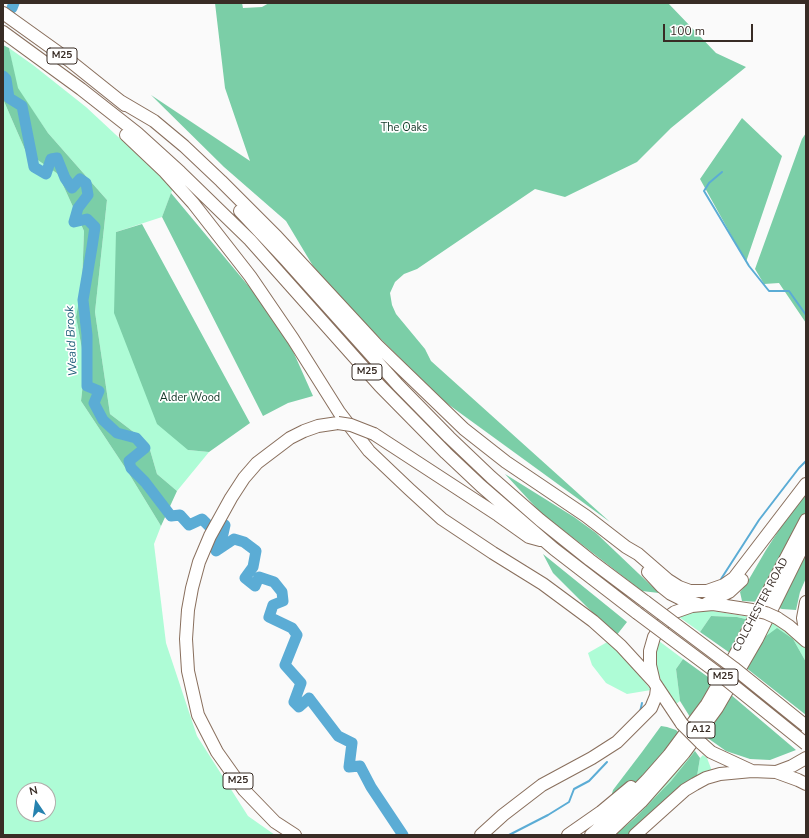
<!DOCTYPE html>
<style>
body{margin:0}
#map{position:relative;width:809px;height:838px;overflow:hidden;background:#fafafa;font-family:"Nunito Sans",sans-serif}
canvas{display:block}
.frame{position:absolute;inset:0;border:4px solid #382c25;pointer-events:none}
.north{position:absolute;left:16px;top:782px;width:40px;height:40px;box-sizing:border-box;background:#fff;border:1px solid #afaba8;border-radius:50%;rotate:347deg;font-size:11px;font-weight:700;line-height:16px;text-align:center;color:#382c25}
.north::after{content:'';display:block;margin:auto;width:14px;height:18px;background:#2682af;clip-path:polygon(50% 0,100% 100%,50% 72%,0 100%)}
.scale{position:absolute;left:663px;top:24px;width:90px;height:18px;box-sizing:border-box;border:2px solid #382c25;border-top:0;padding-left:5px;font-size:12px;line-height:14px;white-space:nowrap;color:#382c25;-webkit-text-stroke:3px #fff;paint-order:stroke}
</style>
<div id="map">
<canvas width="809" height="838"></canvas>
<div class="frame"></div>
<div class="north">N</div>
<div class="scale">100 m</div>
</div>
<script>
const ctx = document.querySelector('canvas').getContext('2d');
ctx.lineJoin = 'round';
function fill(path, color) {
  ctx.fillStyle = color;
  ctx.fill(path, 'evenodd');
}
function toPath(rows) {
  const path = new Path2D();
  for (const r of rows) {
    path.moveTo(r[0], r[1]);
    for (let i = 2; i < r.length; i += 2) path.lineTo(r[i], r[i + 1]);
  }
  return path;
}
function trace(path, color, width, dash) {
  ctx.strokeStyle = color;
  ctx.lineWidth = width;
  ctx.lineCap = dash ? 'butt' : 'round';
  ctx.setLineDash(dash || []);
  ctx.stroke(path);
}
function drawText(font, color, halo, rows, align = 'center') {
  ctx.font = font + ' "Nunito Sans",sans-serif';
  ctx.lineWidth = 3.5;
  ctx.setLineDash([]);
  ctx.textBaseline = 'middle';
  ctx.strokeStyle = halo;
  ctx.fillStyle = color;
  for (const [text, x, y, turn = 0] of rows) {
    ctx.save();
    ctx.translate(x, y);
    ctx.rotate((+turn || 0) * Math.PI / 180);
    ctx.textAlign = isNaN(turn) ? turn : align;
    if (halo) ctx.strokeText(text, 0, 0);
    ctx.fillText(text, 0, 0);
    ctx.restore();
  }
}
const green = toPath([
 [9,48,33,65,86,107,173,188,162,217,116,232,188,450,209,452,177,491,157,474,148,443,110,414,95,312,107,200,48,133,17,88],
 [3,99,26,152,58,174,84,231,82,284,76,317,85,365,81,401,128,472,161,526,154,544,166,643,197,736,248,816,275,835,3,835],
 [24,790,48,790,48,814,24,814],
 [706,610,750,617,750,620,737,617,711,616,700,632,679,617,692,612],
 [770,622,774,624,797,639,806,649,806,662,793,639,762,639],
 [609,641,628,661,651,690,627,694,606,683,592,665,588,653],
 [659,641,683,659,676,669,680,701,676,704,664,687,655,667,656,649],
 [692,747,695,751,671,781,635,818,615,835,611,835],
 [703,755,707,758,712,771,697,776,700,758]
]);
const forest = toPath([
 [215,3,242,3,243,8,262,7,269,3,668,3,716,53,746,67,671,128,637,162,565,197,535,189,417,269,404,274,395,282,390,293,392,305,396,314,425,349,431,361,610,522,445,402,342,301,313,266,286,221,224,167,151,95,250,161,225,88],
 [3,45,9,48,18,88,48,133,107,200,95,312,110,414,148,443,157,474,177,491,161,526,128,472,81,401,85,365,76,317,82,284,84,231,58,174,26,152,3,99],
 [742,118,782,156,746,262,700,179],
 [806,133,806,323,779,283,764,284,755,269,802,139],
 [171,193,251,289,288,340,313,396,288,403,263,416,162,217],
 [142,224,250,423,209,452,188,450,157,424,114,313,116,232],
 [505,474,574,517,596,533,659,593,642,591,541,513],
 [806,491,806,511,783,552,760,602,742,601,740,592,745,586,766,550,790,513],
 [806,547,806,578,800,592,796,610,782,609,775,607],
 [543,554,627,622,616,636,553,573],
 [711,616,737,617,750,620,730,653,700,632],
 [777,628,793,639,806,662,806,715,745,667,762,639],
 [683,659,715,682,690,717,680,701,676,669],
 [730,694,796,750,770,760,750,759,726,751,702,734],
 [661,726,667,727,676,730,680,734,630,791,611,797,613,790,642,752],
 [695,751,700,758,697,776,678,790,629,835,615,835,635,818,671,781]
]);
const stream = toPath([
 [722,172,709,183,704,191,749,266,769,291,789,291,806,315],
 [721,579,759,520,799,468,806,461],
 [640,712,642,703],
 [509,835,548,815,569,802,574,789,589,781,607,762]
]);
const river = toPath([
 [12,8,14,3],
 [3,76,6,79,9,98,22,106,34,167,46,174,51,159,57,158,65,178,72,188,80,179,86,183,88,195,78,208,74,222,87,219,95,227,92,247,83,300,87,335,87,386,99,391,94,403,103,420,117,433,136,438,145,448,129,461,131,468,145,482,171,516,180,515,189,525,202,519,209,526,225,525,223,534,212,541,216,551,234,539,244,542,256,551,253,567,245,578,255,586,259,577,274,582,282,592,283,601,273,605,269,617,292,628,297,635,285,665,301,683,294,702,299,707,309,698,338,736,352,743,349,767,360,766,371,787,403,835]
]);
const highway = toPath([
 [3,13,70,61,125,105],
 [3,32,81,89,137,133,180,172,250,240,380,386,446,453,481,486,554,549,637,613],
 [120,101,154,121,184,146,221,181,277,237,377,345,464,429,506,462,586,516,626,547,638,554,668,580,679,587,690,591,707,591,724,585,734,578,806,484],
 [126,135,165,172,193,203,250,276,293,339,339,412,369,451,409,489,442,519,493,553,543,584,593,621,621,646,654,682],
 [240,211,285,259,398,385,449,437,491,477,540,520,590,560,646,602],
 [374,434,498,515,529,537,540,540],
 [648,572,661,586,671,594,681,599,698,604],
 [806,602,803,618,806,636],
 [707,603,729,592,742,580],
 [777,618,789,626,806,641],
 [682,724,654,682,650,665,650,651,654,637,659,629,668,617,675,612,692,606,713,604,752,610],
 [701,743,711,752,752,771,776,772,792,766,806,758],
 [776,772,798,780,806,784],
 [295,835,275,822,244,790,217,752,198,715,188,671,186,639,188,610,192,588,199,562,210,536,231,498,244,478,257,463,290,438,304,431,318,426,338,423],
 [481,835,503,815,542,785,592,758,617,742,651,708,656,696,657,688],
 [568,835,601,812,631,787],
 [591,835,608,820,647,780,669,755,707,704,734,657,806,520],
 [606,835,641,802,671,768,684,753,717,708,757,639,806,540],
 [635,835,685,790,695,784,706,778,720,774,752,771]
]);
const highwayBridge = toPath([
 [338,423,351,425,374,434],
 [646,602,734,668,806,726],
 [752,610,766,613,777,618],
 [637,613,724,678,806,744],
 [682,724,701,743]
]);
const shields = [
 [62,56,30],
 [367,372,30],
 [723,677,30],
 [701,730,28],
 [238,781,30]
];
const shieldNames = [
 ["M25",62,56],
 ["M25",367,372],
 ["M25",723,677],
 ["A12",701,730],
 ["M25",238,781]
];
const parkNames = [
 ["The Oaks",404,128],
 ["Alder Wood",190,398]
];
const streetNames = [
 ["COLCHESTER ROAD",761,605,-62]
];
const waterNames = [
 ["Weald Brook",72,341,-93]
];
fill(green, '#aefcd6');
fill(forest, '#7bcea7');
trace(stream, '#5bacd5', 2);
trace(river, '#5bacd5', 11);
trace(highway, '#896f5d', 14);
trace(highway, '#fff', 12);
trace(highwayBridge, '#896f5d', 14, []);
trace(highwayBridge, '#fff', 12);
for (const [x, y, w] of shields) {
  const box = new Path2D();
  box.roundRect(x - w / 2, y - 8, w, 16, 3);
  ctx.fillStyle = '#fff';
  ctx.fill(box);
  trace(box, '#382c25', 1);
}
drawText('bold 10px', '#382c25', null, shieldNames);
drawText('11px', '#123727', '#fff', parkNames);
drawText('11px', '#382c25', '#fff', streetNames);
drawText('italic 12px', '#1d5c78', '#fff', waterNames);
</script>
